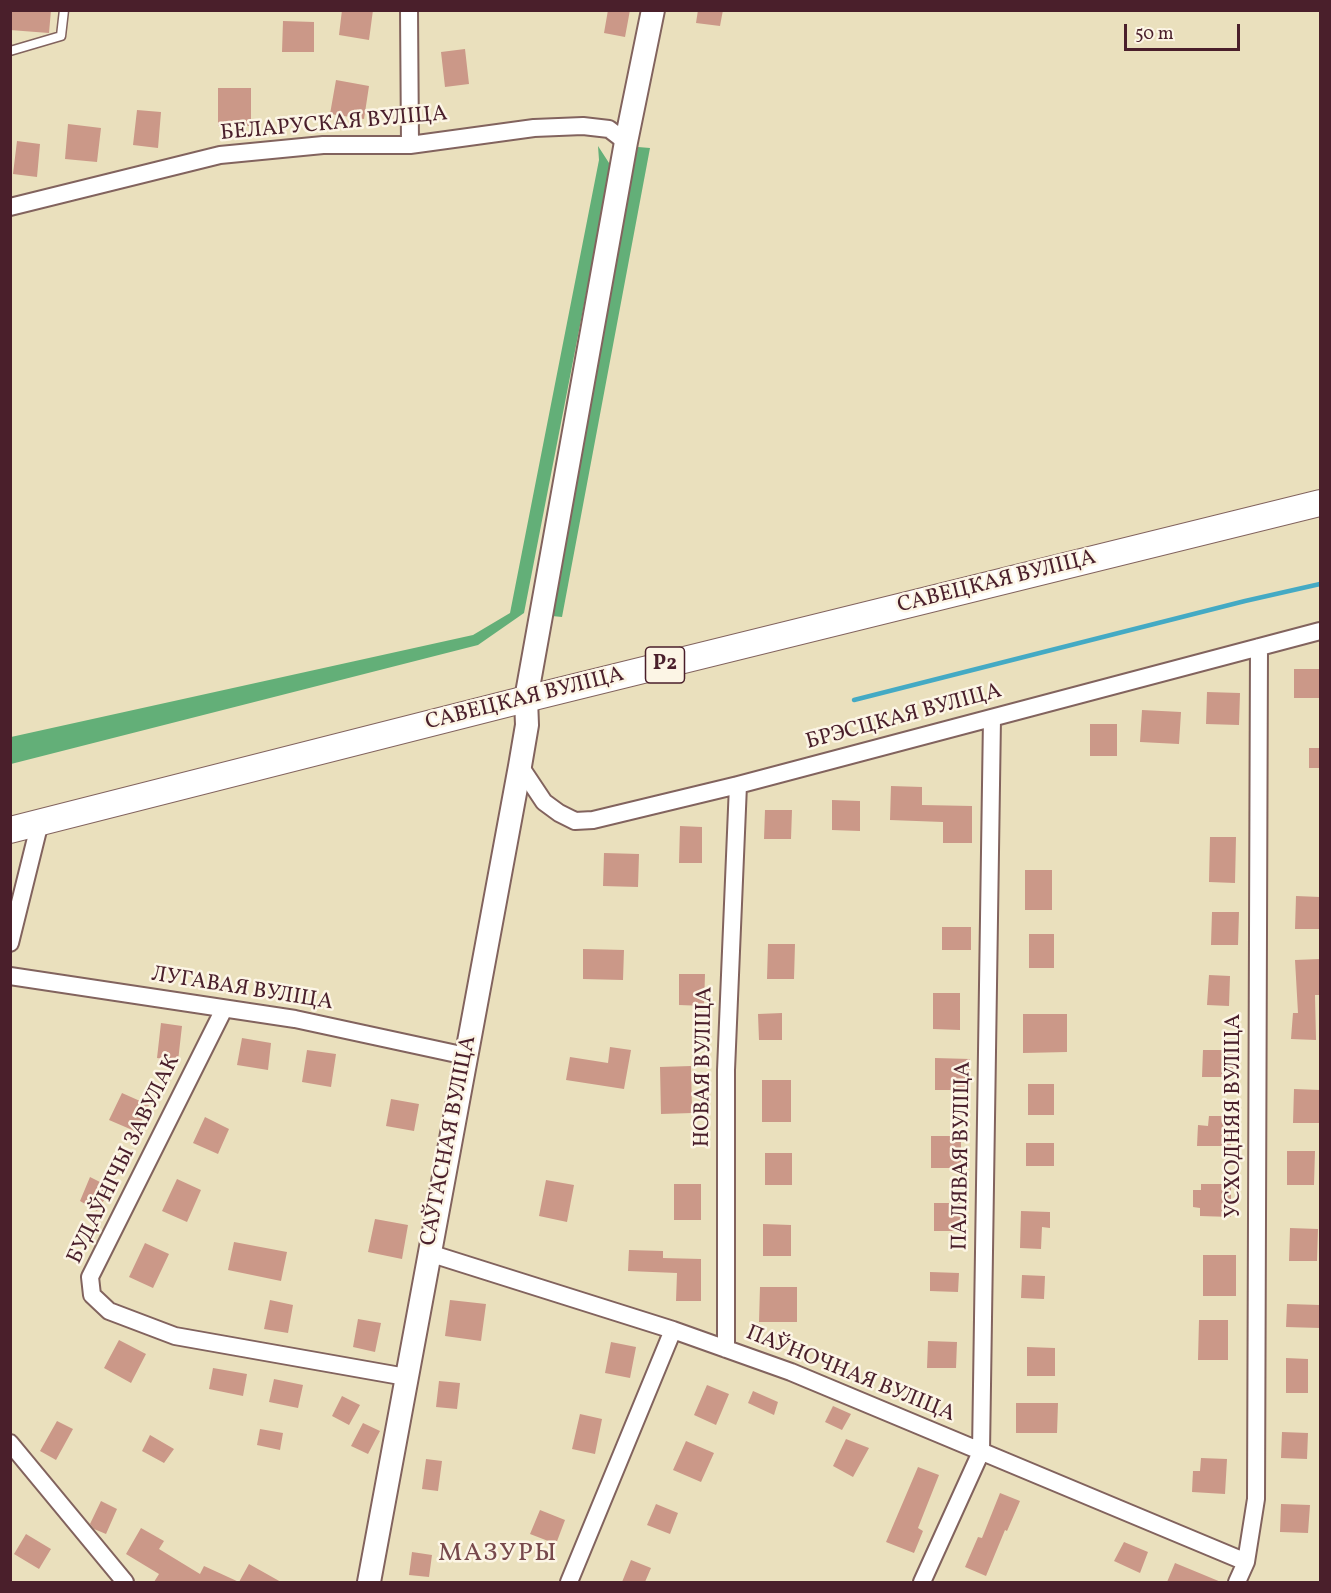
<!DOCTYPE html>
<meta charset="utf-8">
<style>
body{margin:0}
#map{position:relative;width:1331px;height:1593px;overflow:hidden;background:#eae0bd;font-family:Vollkorn,serif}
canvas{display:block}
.frame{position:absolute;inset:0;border:12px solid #4a1f2b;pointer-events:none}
.scale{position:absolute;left:1124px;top:24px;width:116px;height:27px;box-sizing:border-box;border:3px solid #4a1f2b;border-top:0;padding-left:8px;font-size:18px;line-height:21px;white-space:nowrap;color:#4a1f2b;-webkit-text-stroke:4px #fcf5e5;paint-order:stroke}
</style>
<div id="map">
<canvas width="1331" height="1593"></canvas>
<div class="frame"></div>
<div class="scale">50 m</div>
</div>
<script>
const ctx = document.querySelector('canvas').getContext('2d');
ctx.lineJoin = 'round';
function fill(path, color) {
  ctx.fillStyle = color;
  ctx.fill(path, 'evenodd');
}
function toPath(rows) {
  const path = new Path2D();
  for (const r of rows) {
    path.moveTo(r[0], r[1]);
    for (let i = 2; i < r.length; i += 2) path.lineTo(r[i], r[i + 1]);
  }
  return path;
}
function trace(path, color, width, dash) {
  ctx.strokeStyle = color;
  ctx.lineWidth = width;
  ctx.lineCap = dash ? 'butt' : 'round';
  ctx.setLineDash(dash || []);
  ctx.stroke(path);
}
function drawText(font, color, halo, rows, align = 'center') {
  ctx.font = font + ' Vollkorn,serif';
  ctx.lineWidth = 5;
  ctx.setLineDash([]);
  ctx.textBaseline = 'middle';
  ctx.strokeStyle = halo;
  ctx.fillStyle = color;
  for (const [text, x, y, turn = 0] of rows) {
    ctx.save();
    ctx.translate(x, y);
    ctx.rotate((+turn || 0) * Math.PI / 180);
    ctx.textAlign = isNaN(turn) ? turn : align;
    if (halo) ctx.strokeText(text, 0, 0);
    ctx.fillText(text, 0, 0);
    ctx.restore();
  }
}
const forest = toPath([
 [598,146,611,166,524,613,478,645,11,764,11,737,473,635,510,613,599,160],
 [638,147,650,148,562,617,552,616,625,189]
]);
const stream = toPath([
 [854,700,1245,601,1320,584]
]);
const building = toPath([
 [10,10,51,10,49,33,10,30],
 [342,10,373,10,369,40,339,35],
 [608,10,630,10,625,37,604,33],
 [698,10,723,10,720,26,696,23],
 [283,21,314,22,314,52,282,52],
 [465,49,469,84,445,87,441,52],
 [336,80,369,86,364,119,330,114],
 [218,88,251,88,251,126,218,126],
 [137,110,161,112,158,148,133,145],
 [68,124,101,128,97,162,65,159],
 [17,141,40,144,37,177,13,174],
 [1294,669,1320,669,1320,698,1294,698],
 [1207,692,1240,693,1239,725,1206,724],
 [1142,710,1181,712,1179,744,1140,742],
 [1090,724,1117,724,1117,756,1090,756],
 [1309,748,1320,748,1320,768,1309,768],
 [891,786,922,787,922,805,972,806,972,843,943,843,943,822,890,820],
 [832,800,860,801,860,831,832,830],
 [765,810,792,810,791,839,764,839],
 [680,826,702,827,702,863,679,863],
 [1210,837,1236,837,1235,883,1209,882],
 [604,853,639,854,638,887,603,886],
 [1025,870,1052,870,1052,910,1025,910],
 [1296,896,1320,897,1320,929,1295,929],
 [1212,912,1239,912,1238,945,1211,945],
 [942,927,971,927,971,950,942,950],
 [1029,934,1054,934,1054,968,1029,968],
 [768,944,795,944,794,979,767,979],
 [583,949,624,950,623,980,583,979],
 [1320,959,1320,995,1315,995,1316,1040,1291,1039,1293,1013,1298,1013,1295,960],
 [679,974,705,974,704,1006,679,1005],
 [1209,975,1230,976,1229,1006,1207,1005],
 [933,993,960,993,960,1030,933,1029],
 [782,1013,782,1040,759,1040,758,1014],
 [1023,1014,1067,1014,1067,1052,1023,1053],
 [161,1023,182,1026,178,1061,157,1058],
 [242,1038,271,1043,268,1070,237,1065],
 [610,1047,631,1050,624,1089,566,1080,570,1057,608,1063],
 [307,1050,336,1054,331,1087,302,1082],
 [1203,1050,1233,1050,1233,1077,1202,1077],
 [935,1058,970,1059,970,1090,935,1090],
 [691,1066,692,1113,661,1114,660,1067],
 [762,1080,791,1080,791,1122,762,1122],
 [1028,1084,1054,1084,1054,1115,1028,1115],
 [1294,1089,1320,1090,1320,1123,1293,1123],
 [122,1093,149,1105,137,1132,109,1120],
 [391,1099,419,1104,414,1131,386,1126],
 [1209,1116,1232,1116,1231,1146,1197,1146,1198,1125,1208,1126],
 [205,1117,229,1129,218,1154,193,1143],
 [931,1136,961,1136,961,1168,931,1168],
 [1026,1143,1054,1143,1054,1166,1026,1166],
 [1287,1151,1315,1151,1314,1185,1287,1185],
 [765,1153,792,1153,792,1185,765,1185],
 [90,1177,112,1188,97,1211,80,1201],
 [177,1179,201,1190,187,1222,162,1211],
 [546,1180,574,1185,567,1222,539,1216],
 [674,1184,701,1184,701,1220,674,1220],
 [1201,1184,1231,1184,1231,1217,1200,1216,1200,1208,1193,1207,1193,1190,1201,1190],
 [934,1203,960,1203,960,1231,934,1231],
 [1021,1211,1050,1212,1050,1228,1042,1227,1041,1249,1020,1248],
 [375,1219,408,1225,402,1259,368,1252],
 [763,1224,791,1225,791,1256,763,1256],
 [1290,1228,1318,1229,1317,1261,1289,1261],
 [234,1242,287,1252,281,1281,228,1270],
 [145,1243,169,1254,153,1288,129,1277],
 [629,1250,663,1251,663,1258,701,1259,701,1301,676,1301,677,1273,628,1271],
 [1203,1255,1236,1255,1236,1296,1203,1296],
 [930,1272,959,1273,958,1292,930,1291],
 [1022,1275,1045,1276,1044,1299,1021,1298],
 [760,1287,797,1287,797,1322,759,1322],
 [270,1300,293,1305,288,1333,264,1329],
 [450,1300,486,1304,481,1341,445,1336],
 [1287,1304,1320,1305,1320,1328,1286,1327],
 [358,1319,381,1323,375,1352,353,1347],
 [1199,1320,1228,1320,1228,1360,1198,1360],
 [119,1340,146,1354,131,1383,104,1368],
 [928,1341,957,1342,956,1368,927,1368],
 [611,1342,636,1347,630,1378,605,1373],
 [1027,1347,1055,1348,1055,1376,1027,1376],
 [1286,1358,1308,1359,1308,1393,1286,1393],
 [213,1368,247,1374,243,1396,209,1389],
 [274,1379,303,1385,298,1408,269,1402],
 [439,1381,460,1383,457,1409,436,1407],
 [707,1385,729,1394,716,1425,694,1415],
 [753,1391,778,1402,774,1415,748,1403],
 [342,1396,360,1405,349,1425,332,1416],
 [1016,1403,1058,1403,1057,1433,1016,1433],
 [833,1406,851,1414,842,1430,825,1422],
 [580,1414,602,1419,595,1454,572,1449],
 [57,1421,73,1429,56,1460,40,1451],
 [363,1423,380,1431,368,1454,351,1446],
 [260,1429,283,1433,280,1450,257,1445],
 [1282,1432,1308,1433,1307,1459,1281,1458],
 [150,1435,174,1449,164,1463,142,1451],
 [846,1439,869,1448,853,1477,833,1466],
 [686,1441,714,1453,701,1482,673,1470],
 [1201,1458,1227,1459,1225,1494,1192,1492,1193,1471,1200,1471],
 [426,1459,442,1461,438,1491,422,1489],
 [918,1467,939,1475,918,1528,923,1531,914,1553,886,1542],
 [1000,1493,1020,1501,1007,1531,1005,1530,986,1576,965,1567,978,1537,982,1538],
 [101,1501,117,1509,106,1534,94,1529,90,1524],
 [656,1504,678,1513,670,1534,647,1525],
 [1281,1504,1310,1505,1308,1533,1280,1532],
 [540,1510,565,1520,556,1544,530,1534],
 [141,1528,164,1541,159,1549,200,1574,204,1566,239,1582,249,1564,281,1582,154,1582,159,1574,126,1554],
 [26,1534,51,1549,39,1569,14,1554],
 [1124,1542,1148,1552,1140,1573,1114,1561],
 [412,1552,432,1555,429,1577,409,1575],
 [631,1560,651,1568,645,1582,622,1582],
 [1175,1563,1221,1582,1167,1582]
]);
const lane = toPath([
 [10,51,61,36,64,10]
]);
const street = toPath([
 [409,10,410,145],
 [10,207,220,155,323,145,410,145,534,128,583,126,609,129,626,142],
 [520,766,544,802,559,813,575,821,593,820,738,785,1320,631],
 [10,943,40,822],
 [10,976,295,1019,466,1056],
 [224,1009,90,1277,92,1295,109,1311,175,1336,406,1377],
 [429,1253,673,1330,791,1372,1246,1562],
 [726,1349,726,1070,738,785],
 [10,1443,125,1582],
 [569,1582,673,1330],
 [922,1582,981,1452,992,718],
 [1237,1582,1246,1562,1256,1499,1259,647]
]);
const secondary = toPath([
 [369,1582,520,766,527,725,526,699,626,142,653,10]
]);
const primary = toPath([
 [10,830,526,699,1320,503]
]);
const shields = [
 [665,665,39]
];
const shieldNames = [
 ["Р2",665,665]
];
const streetNames = [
 ["БЕЛАРУСКАЯ ВУЛІЦА",334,125,-5],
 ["САВЕЦКАЯ ВУЛІЦА",997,583,-14],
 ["САВЕЦКАЯ ВУЛІЦА",525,700,-14],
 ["БРЭСЦКАЯ ВУЛІЦА",904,718,-15],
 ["ЛУГАВАЯ ВУЛІЦА",242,990,9],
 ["НОВАЯ ВУЛІЦА",705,1067,-89],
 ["УСХОДНЯЯ ВУЛІЦА",1235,1116,-90],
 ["САЎГАСНАЯ ВУЛІЦА",450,1141,-79],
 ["ПАЛЯВАЯ ВУЛІЦА",963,1156,-89],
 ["БУДАЎНІЧЫ ЗАВУЛАК",125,1160,-64],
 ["ПАЎНОЧНАЯ ВУЛІЦА",850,1375,22]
];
const quarterNames = [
 ["МАЗУРЫ",498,1555]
];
fill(forest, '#63af78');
trace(stream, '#44aac4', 4.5);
fill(building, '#cb9888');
trace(lane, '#82635e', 11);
trace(street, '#82635e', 20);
trace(secondary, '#82635e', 26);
trace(primary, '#82635e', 28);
trace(lane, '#fff', 8);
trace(street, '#fff', 16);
trace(secondary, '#fff', 22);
trace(primary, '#fff', 26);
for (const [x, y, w] of shields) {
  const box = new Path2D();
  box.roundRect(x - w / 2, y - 18, w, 36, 4.5);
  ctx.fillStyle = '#fcf5e5';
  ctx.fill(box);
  trace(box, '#4a1f2b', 1.5);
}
drawText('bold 21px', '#4a1f2b', null, shieldNames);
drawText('22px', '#4a1f2b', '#fcf5e5', streetNames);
ctx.letterSpacing = '1.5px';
drawText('26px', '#77494c', '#fcf5e5', quarterNames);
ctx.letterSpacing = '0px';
</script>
